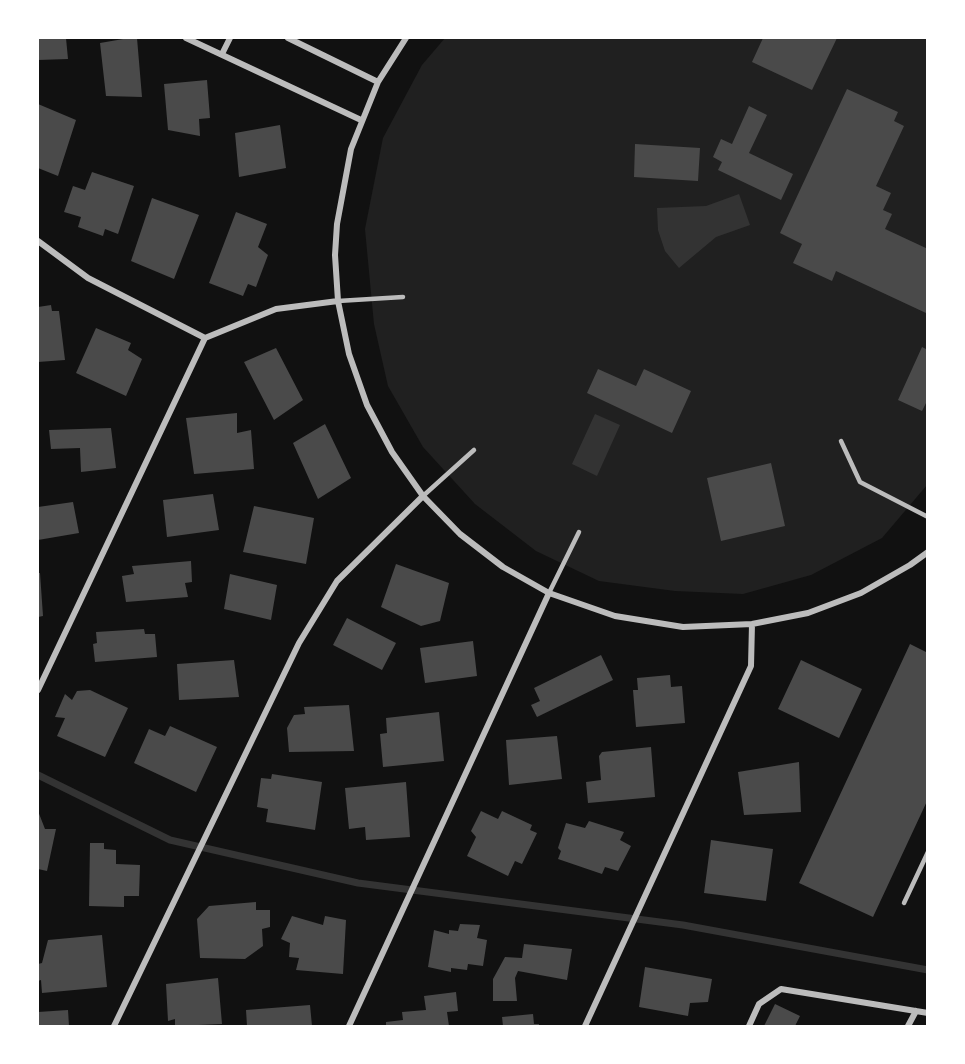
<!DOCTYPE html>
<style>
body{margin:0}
#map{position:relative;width:965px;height:1064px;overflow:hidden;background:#111;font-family:Commissioner,sans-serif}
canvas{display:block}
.frame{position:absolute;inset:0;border:39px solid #fff;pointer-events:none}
</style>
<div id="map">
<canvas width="965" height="1064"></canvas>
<div class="frame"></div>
</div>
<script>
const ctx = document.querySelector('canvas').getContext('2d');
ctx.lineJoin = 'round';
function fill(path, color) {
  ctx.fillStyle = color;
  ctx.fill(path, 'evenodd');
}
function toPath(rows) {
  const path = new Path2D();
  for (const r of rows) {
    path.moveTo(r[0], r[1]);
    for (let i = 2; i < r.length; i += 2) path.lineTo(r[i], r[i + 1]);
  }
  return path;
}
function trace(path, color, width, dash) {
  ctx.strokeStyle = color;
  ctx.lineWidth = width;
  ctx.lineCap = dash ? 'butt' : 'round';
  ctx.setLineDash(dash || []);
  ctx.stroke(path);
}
const green = toPath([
 [445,38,927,38,927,485,882,538,811,575,743,594,675,591,599,581,536,551,475,504,423,447,388,386,374,324,365,229,383,138,422,65]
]);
const water = toPath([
 [739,194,750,225,716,237,679,268,665,251,658,230,657,208,706,206],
 [595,414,620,425,597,476,572,464]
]);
const stream = toPath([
 [38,775,170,840,358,883,683,925,928,970]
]);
const building = toPath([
 [38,38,66,38,68,59,38,60],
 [129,38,137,38,142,97,106,96,100,43],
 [763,38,837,38,812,90,752,62],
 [207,80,210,118,199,119,200,136,168,130,164,84],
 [847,89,898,112,894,121,904,126,876,186,891,193,883,210,892,214,885,229,928,249,926,313,836,271,832,281,793,263,802,244,780,233],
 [38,104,76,120,58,176,38,168],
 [749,106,767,115,749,153,793,174,781,200,718,170,722,162,713,157,721,139,732,144],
 [280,125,286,168,239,177,235,133],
 [635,144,700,148,698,181,634,177],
 [92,172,134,186,118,234,105,229,103,236,78,227,81,217,64,212,73,186,85,190],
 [152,198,199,215,174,279,131,261],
 [236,212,267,224,258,247,268,255,256,287,248,284,243,296,209,283],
 [51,305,52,311,59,311,65,360,38,362,38,307],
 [96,328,131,343,128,350,142,359,126,396,76,373],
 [922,347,928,350,928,399,922,411,898,400],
 [276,348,303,400,274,420,244,362],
 [598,369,636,386,644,369,691,391,672,433,587,393],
 [237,413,237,433,251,430,254,469,194,474,186,418],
 [325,424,351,478,318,499,293,443],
 [111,428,116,468,81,472,80,448,51,449,49,430],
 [771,463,785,526,721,541,707,478],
 [213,494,219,530,167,537,163,500],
 [73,502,79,533,38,540,38,507],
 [254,506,314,518,306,564,243,552],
 [191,561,192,582,185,583,188,597,126,602,122,576,134,574,132,566],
 [396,564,449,583,440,621,421,626,381,607],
 [38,573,40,573,43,616,38,617],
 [230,574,277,585,271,620,224,609],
 [347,618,396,643,382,670,333,645],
 [144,629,145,634,155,634,157,657,95,662,93,644,97,643,96,632],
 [473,641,477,676,425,683,420,648],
 [910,644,928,653,928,799,873,917,799,883],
 [601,655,613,680,537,717,531,705,540,701,534,688],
 [234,660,239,697,179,700,177,664],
 [801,660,862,689,839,738,778,709],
 [670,675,671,687,682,686,685,723,636,727,633,690,638,690,637,678],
 [90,690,128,708,105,757,57,736,65,718,55,717,65,694,72,700,77,691],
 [349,705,354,751,289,752,287,728,294,715,305,714,304,707],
 [439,712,444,761,383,767,380,734,387,733,386,718],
 [170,726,217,747,196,792,134,763,149,729,165,736],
 [557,736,562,779,509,785,506,740],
 [651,747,655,797,588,803,586,782,601,780,599,756,602,752],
 [799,762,801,812,744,815,738,772],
 [272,774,322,782,315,830,266,822,268,809,257,807,261,778,271,779],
 [406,782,410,837,366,840,365,827,349,829,345,788],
 [38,811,45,829,56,829,47,871,38,869],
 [481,811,498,819,502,811,532,825,530,830,537,833,522,864,515,861,508,876,467,856,476,837,471,831],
 [589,821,624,832,620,840,631,846,618,871,605,867,602,874,558,859,561,851,558,848,566,823,585,828],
 [711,840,773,849,766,901,704,893],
 [90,843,104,843,104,849,116,850,116,864,140,865,139,896,124,896,124,907,89,906],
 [256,902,256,910,270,910,270,927,262,929,263,946,245,959,200,958,197,919,209,906],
 [292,916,323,925,325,916,346,920,343,974,296,970,299,958,289,957,290,943,281,939],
 [460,924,480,925,477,938,487,940,483,966,468,964,467,970,451,968,451,972,428,967,434,930,449,934,449,930,458,931],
 [102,935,107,987,42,993,41,980,38,981,38,964,42,963,48,940],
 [524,944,572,949,567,980,518,971,515,978,517,1001,493,1001,493,979,505,957,522,958],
 [645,967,712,979,708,1002,690,1003,688,1016,639,1007],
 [218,978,222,1024,175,1026,175,1019,168,1021,166,984],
 [456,992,458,1011,447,1012,449,1026,386,1026,386,1022,403,1020,402,1012,426,1010,424,996],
 [775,1004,800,1016,795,1026,764,1026],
 [310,1005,312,1026,247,1026,246,1010],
 [68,1010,69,1026,38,1026,38,1012],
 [533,1014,534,1024,539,1024,539,1026,503,1026,502,1017]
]);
const service = toPath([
 [338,301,403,297],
 [841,441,860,482,928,517],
 [423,496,474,450],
 [549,593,579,532],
 [904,903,928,852]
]);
const minor = toPath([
 [186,38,361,120],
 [288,38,378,82],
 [406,38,378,82,351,149,337,224,335,255,338,301,349,354,367,405,392,452,423,496,460,534,503,567,549,593,615,616,683,627,752,624,808,613,861,593,910,565,928,552],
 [222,54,230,38],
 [38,241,88,278,205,338,276,309,338,301],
 [38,690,205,338],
 [114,1026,299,643,337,581,423,496],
 [349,1026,549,593],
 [585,1026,751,666,752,624],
 [749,1026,759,1004,781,989,928,1013],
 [908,1026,916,1011]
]);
fill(green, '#202020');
fill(water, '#333');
trace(stream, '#333', 7);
fill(building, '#4a4a4a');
trace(service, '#bcbcbc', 4.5);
trace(minor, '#bcbcbc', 6);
</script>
